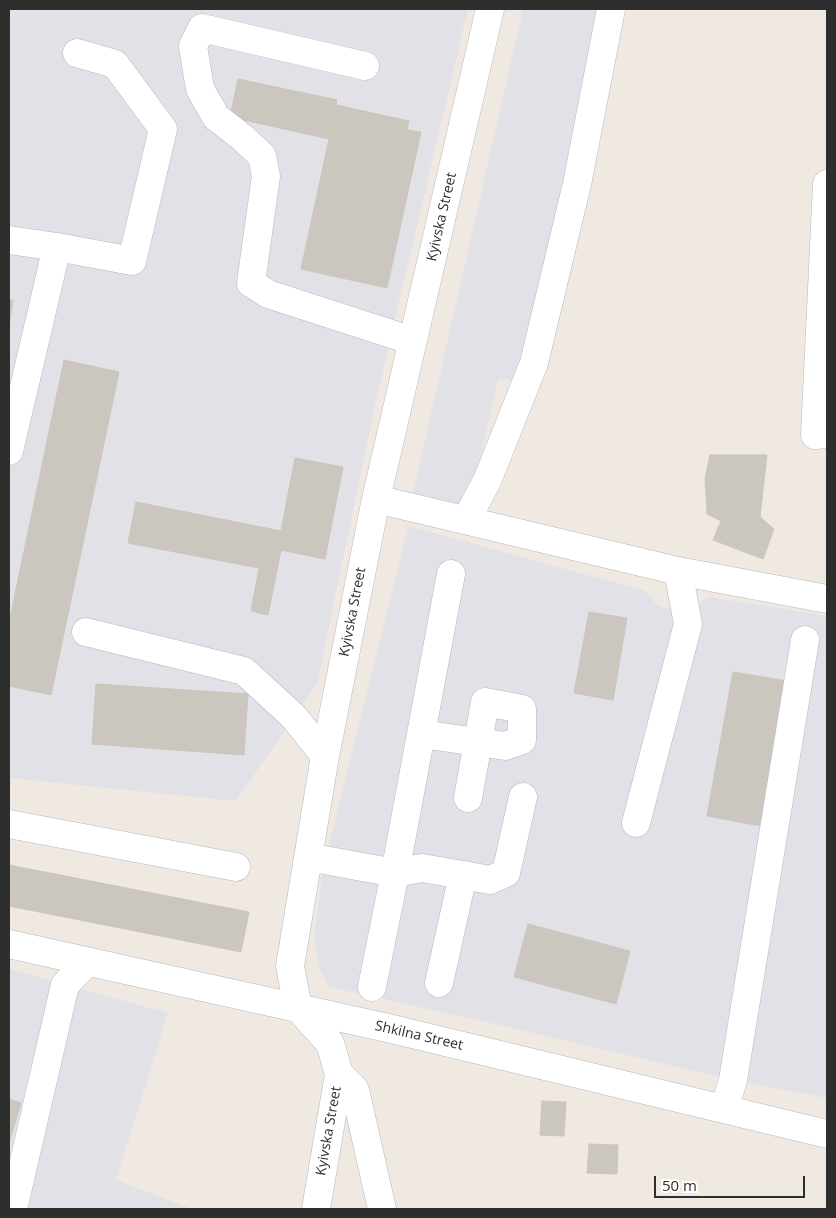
<!DOCTYPE html>
<style>
body{margin:0}
#map{position:relative;width:836px;height:1218px;overflow:hidden;background:#efe9e1;font-family:"Open Sans",sans-serif}
canvas{display:block}
.frame{position:absolute;inset:0;border:10px solid #2e2e2e;pointer-events:none}
.scale{position:absolute;left:654px;top:1176px;width:151px;height:22px;box-sizing:border-box;border:2px solid #2e2e2e;border-top:0;padding-left:6px;font-size:15px;line-height:18px;white-space:nowrap;color:#2e2e2e;-webkit-text-stroke:4px #fff;paint-order:stroke}
</style>
<div id="map">
<canvas width="836" height="1218"></canvas>
<div class="frame"></div>
<div class="scale">50 m</div>
</div>
<script>
const ctx = document.querySelector('canvas').getContext('2d');
ctx.lineJoin = 'round';
function fill(path, color) {
  ctx.fillStyle = color;
  ctx.fill(path, 'evenodd');
}
function toPath(rows) {
  const path = new Path2D();
  for (const r of rows) {
    path.moveTo(r[0], r[1]);
    for (let i = 2; i < r.length; i += 2) path.lineTo(r[i], r[i + 1]);
  }
  return path;
}
function trace(path, color, width, dash) {
  ctx.strokeStyle = color;
  ctx.lineWidth = width;
  ctx.lineCap = dash ? 'butt' : 'round';
  ctx.setLineDash(dash || []);
  ctx.stroke(path);
}
function drawText(font, color, halo, rows, align = 'center') {
  ctx.font = font + ' "Open Sans",sans-serif';
  ctx.lineWidth = 5;
  ctx.setLineDash([]);
  ctx.textBaseline = 'middle';
  ctx.strokeStyle = halo;
  ctx.fillStyle = color;
  for (const [text, x, y, turn = 0] of rows) {
    ctx.save();
    ctx.translate(x, y);
    ctx.rotate((+turn || 0) * Math.PI / 180);
    ctx.textAlign = isNaN(turn) ? turn : align;
    if (halo) ctx.strokeText(text, 0, 0);
    ctx.fillText(text, 0, 0);
    ctx.restore();
  }
}
const industrial = toPath([
 [9,9,468,9,376,400,317,684,236,801,9,778],
 [523,9,603,9,598,35,517,381,498,379,470,506,413,493],
 [408,526,646,591,658,606,675,611,685,610,709,597,827,616,827,1098,733,1080,482,1021,329,987,319,968,314,939,322,874],
 [9,969,168,1013,116,1180,192,1209,9,1209]
]);
const building = toPath([
 [238,79,337,100,336,105,409,121,407,130,421,132,387,288,301,269,329,139,230,117,238,79],
 [9,300,13,300,9,327,9,300],
 [64,360,119,372,51,695,9,686,9,623,64,360],
 [710,455,767,455,760,517,774,529,763,559,713,540,721,521,707,514,705,478,710,455],
 [295,458,343,467,325,559,281,550,268,615,251,611,259,568,128,543,136,502,281,531,295,458],
 [589,612,627,618,613,700,574,693,589,612],
 [733,672,787,681,761,826,707,816,733,672],
 [96,684,248,694,244,755,92,744,96,684],
 [9,865,249,912,241,952,9,906,9,865],
 [528,924,630,951,616,1004,514,977,528,924],
 [9,1099,21,1103,9,1143,9,1099],
 [542,1101,566,1102,564,1136,540,1135,542,1101],
 [589,1144,618,1145,617,1174,587,1173,589,1144]
]);
const minor = toPath([
 [365,66,202,28,193,46,200,89,216,117,243,138,262,156,266,176,251,283,268,294,413,341],
 [827,184,815,435,827,434],
 [9,240,57,247],
 [9,451,57,247,132,261,163,129,115,64,77,53],
 [376,499,678,571,827,599],
 [466,520,487,481,534,363,577,184,611,9],
 [86,632,244,671,294,717,325,756],
 [421,734,478,742,505,746,522,740,522,709,485,702,478,742,468,798],
 [636,823,688,624,678,571],
 [9,824,236,867],
 [308,857,395,873,422,868,463,875,439,983],
 [463,875,490,880,506,873,523,797],
 [9,944,392,1029,827,1134],
 [372,987,395,873,451,574],
 [339,1074,355,1090,382,1209],
 [724,1109,733,1080,805,640],
 [13,1209,65,985,87,962],
 [316,1209,339,1074,330,1043,298,1008,290,966,325,756,376,499,490,9]
]);
const streetNames = [
 ["Kyivska Street",442,217,-77],
 ["Kyivska Street",353,612,-79],
 ["Shkilna Street",419,1036,13],
 ["Kyivska Street",329,1131,-80]
];
fill(industrial, '#e3e1e8');
fill(building, '#cbc7bf');
trace(building, '#cbc5ba', 1);
trace(minor, '#b4b7c1', 29);
trace(minor, '#fff', 28);
drawText('14px', '#2e2e2e', '#fff', streetNames);
</script>
